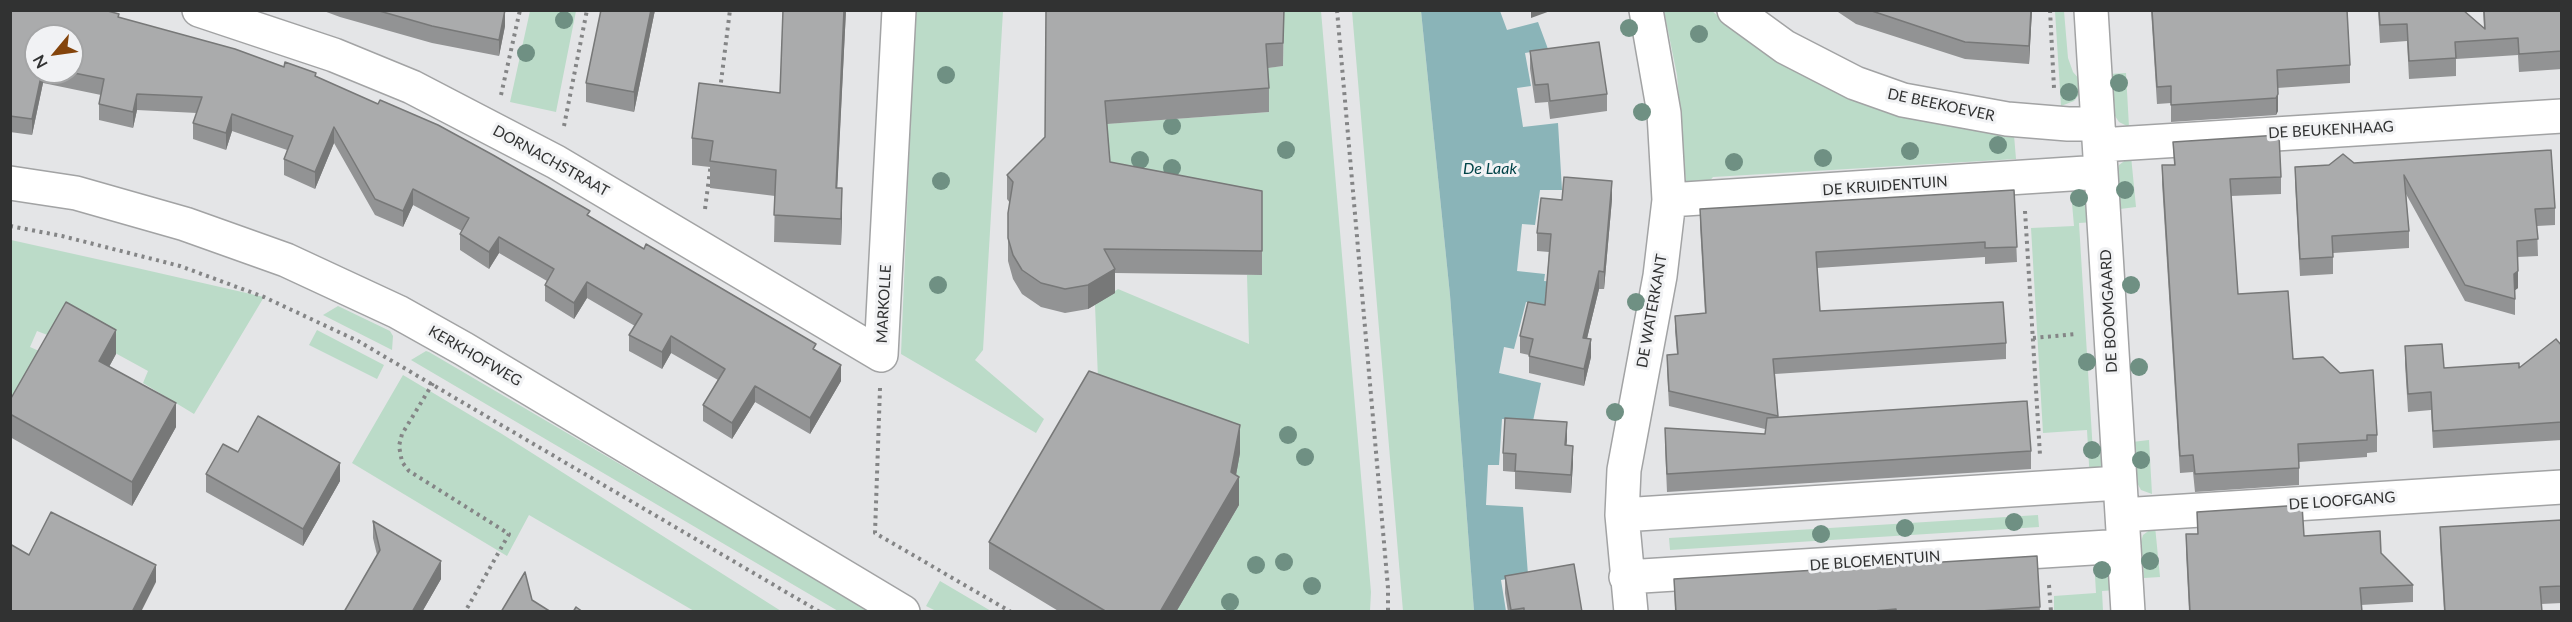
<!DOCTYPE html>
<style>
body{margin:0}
#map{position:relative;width:2572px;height:622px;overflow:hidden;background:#e4e5e7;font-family:Lato,sans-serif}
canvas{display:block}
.frame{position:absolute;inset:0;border:12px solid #313232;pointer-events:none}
.north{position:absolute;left:24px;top:24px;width:60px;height:60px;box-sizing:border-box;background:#f1f2f4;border:2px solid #a4a5a6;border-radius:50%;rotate:241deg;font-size:16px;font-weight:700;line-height:24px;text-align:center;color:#313232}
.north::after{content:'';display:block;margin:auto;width:21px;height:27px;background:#84440b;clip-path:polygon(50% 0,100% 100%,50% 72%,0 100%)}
</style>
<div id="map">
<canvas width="2572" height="622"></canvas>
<div class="frame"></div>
<div class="north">N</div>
</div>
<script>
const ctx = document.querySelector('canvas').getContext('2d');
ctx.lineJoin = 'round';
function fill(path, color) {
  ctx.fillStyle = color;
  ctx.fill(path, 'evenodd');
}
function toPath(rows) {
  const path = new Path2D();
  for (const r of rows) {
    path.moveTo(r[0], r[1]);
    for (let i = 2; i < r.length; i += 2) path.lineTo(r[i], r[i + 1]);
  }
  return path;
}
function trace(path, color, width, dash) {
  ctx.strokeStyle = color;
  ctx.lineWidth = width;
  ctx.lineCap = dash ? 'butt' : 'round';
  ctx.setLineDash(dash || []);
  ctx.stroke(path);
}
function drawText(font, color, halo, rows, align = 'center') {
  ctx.font = font + ' Lato,sans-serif';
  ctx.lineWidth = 6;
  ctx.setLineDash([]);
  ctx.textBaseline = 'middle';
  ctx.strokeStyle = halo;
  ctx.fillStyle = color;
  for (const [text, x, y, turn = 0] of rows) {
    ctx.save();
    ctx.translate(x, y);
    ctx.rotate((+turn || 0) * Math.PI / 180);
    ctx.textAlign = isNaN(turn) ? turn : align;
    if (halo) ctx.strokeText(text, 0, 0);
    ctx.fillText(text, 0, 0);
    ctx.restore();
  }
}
const green = toPath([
 [530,11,576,11,556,112,510,102],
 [915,11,1003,11,983,350,975,360,1044,419,1036,433,901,354],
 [1284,11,1321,11,1371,592,1370,611,1176,611,1239,505,1231,500,1237,468,1099,403,1095,305,1118,289,1249,344,1247,275,1262,274,1110,186,1105,124,1269,112,1266,68,1283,66],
 [1352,11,1421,11,1450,295,1474,611,1403,611],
 [1664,11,1712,11,1722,19,1915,117,1956,127,2014,135,2016,159,1713,177,1702,190,1686,184,1677,75],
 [2055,11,2064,11,2068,58,2073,72,2081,81,2082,91,2074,101,2061,106],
 [2126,73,2129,127,2119,122,2113,113,2109,74],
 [2131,156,2136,207,2120,209,2117,172,2119,165],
 [2071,192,2083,197,2094,222,2079,223,2093,453,2107,452,2106,467,2090,482,2087,430,2043,433,2031,228,2074,226],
 [11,240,137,268,264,297,194,414,143,383,148,371,66,326,58,339,37,331,30,347,39,351,11,403],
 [338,306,390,331,393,336,392,350,323,315],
 [317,330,384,365,377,379,309,345],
 [426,351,429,352,870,611,838,611,411,360],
 [403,375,502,434,781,611,694,611,529,515,507,556,352,463],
 [2149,440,2152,494,2141,490,2136,481,2132,442],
 [2038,515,2039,527,1670,550,1669,538],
 [2155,526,2160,577,2144,578,2141,542,2143,535],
 [2094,559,2106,565,2114,578,2116,590,2102,591,2103,611,2054,611,2054,596,2096,593],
 [940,581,991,611,936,611,926,606]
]);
const water = toPath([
 [1421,11,1500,11,1507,30,1538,22,1548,49,1525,53,1531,86,1517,88,1523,127,1558,123,1562,190,1540,190,1535,225,1522,224,1517,271,1545,274,1544,281,1559,282,1558,310,1526,302,1514,349,1504,347,1499,373,1541,383,1533,421,1502,419,1499,465,1488,465,1486,505,1523,507,1528,575,1501,580,1506,611,1474,611,1450,295]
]);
const path = toPath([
 [1337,10,1388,588,1388,612],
 [2050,10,2054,88],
 [720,90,730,10],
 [501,95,520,10],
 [564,126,587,10],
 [705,209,711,163],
 [2025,211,2040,455],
 [10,226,62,236,180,266,264,297,358,341,820,612],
 [2033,338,2077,334],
 [433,383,402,434,399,446,402,462,409,471,509,534,465,612],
 [880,388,875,533,1011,612],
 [2049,585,2051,612]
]);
const street = toPath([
 [199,10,334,55,412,87,556,162,881,355,899,10],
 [1734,10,1785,47,1855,83,1903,100,2007,119,2068,124,2098,124],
 [2091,10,2128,612],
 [2100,145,2562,116],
 [1669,200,2101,172],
 [1622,515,2119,483],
 [2122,515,2562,487],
 [1626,577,2124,546],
 [1631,612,1622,515,1624,470,1660,276,1669,200,1664,113,1646,10]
]);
const secondary = toPath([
 [10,183,76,193,185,224,286,260,398,312,464,349,903,612]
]);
const trees = [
 [564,20],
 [1629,28],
 [1699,34],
 [526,53],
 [946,75],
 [2119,83],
 [2069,92],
 [1642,112],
 [1172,126],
 [1998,145],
 [1286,150],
 [1910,151],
 [1823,158],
 [1140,160],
 [1734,162],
 [1172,168],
 [941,181],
 [2125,190],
 [2079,198],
 [938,285],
 [2131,285],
 [1636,302],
 [2087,362],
 [2139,367],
 [1615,412],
 [1288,435],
 [2092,450],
 [1305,457],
 [2141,460],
 [2014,522],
 [1905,528],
 [1821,534],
 [2150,561],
 [1284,562],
 [1256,565],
 [2102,570],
 [1312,586],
 [1230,602]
];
const wall = toPath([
 [10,10,119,18,316,76,590,217,816,350,841,381,810,434,755,402,732,439,703,421,703,405,718,380,671,353,662,369,629,351,629,335,635,326,587,298,574,319,545,301,545,285,547,281,499,253,489,269,460,250,460,234,462,231,413,205,403,227,375,215,334,143,315,189,284,175,284,159,287,150,232,131,226,150,193,139,193,123,197,113,137,110,133,128,99,120,99,104,101,95,43,83,32,135,10,132],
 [72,36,72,72,36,72],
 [321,10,505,10,505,26,499,56,432,43,340,17],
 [655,10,634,112,586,102,586,83],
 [783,10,846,10,837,188,842,215,841,245,774,242,775,196,710,188,710,167,692,165,692,138,780,93],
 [1046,10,1284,10,1283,66,1268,68,1269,88,1269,112,1107,124,1110,162,1262,191,1262,275,1115,273,1115,293,1088,309,1065,313,1041,307,1022,294,1013,279,1008,261,1008,213,1010,203,1007,199,1007,175,1045,137],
 [1835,10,2032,10,2029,64,1965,59,1856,24],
 [2151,10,2347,10,2350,65,2350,83,2277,88,2278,111,2276,115,2171,122,2171,103,2157,104],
 [2378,10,2463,10,2484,28,2483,10,2562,10,2562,69,2519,72,2518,55,2456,59,2456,76,2409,79,2407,41,2380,43],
 [1530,51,1607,94,1607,111,1550,119,1548,102,1535,103,1530,69],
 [2173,142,2281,177,2281,194,2231,196,2238,294,2293,359,2377,435,2377,452,2367,453,2367,457,2299,462,2299,485,2195,492,2193,472,2180,473,2162,183,2162,165,2174,165],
 [2354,163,2555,208,2555,225,2537,226,2538,256,2517,257,2518,288,2515,290,2515,315,2465,301,2406,194,2409,231,2409,248,2333,253,2333,274,2300,276,2295,183,2295,167],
 [2014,190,2017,262,1985,264,1985,257,1817,268,1820,311,2006,343,2006,359,1775,374,1778,417,2031,451,2031,469,1667,492,1665,446,1665,428,1765,434,1765,429,1669,406,1667,370,1667,355,1677,354,1675,331,1675,316,1705,314,1700,225,1700,209],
 [1612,199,1604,289,1599,289,1587,338,1591,357,1584,386,1529,373,1529,355,1520,353,1520,336,1545,305,1549,252,1537,251,1537,233,1562,200],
 [2405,346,2444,368,2519,368,2562,346,2562,440,2433,448,2431,410,2408,412,2405,364],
 [116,354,109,367,176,427,132,506,10,437,10,400],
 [1567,440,1566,445,1573,463,1571,493,1515,489,1515,472,1503,471,1503,453],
 [238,452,340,481,303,546,206,492,206,474],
 [1240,453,1236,475,1239,505,1176,612,1060,612,989,569,989,542],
 [2197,512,2381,553,2413,585,2413,602,2361,605,2362,612,2189,612,2186,552,2186,534,2198,534],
 [2562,520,2562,603,2541,604,2542,612,2444,612,2440,544,2440,527],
 [373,521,441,579,422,612,344,612,377,555,373,538],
 [2037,556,2040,612,1675,612,1674,579],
 [1505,576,1582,612,1508,612,1505,593]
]);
const shadedWall = toPath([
 [505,10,505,26,499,56,499,40],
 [651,10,655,10,634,112,634,92],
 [844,10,846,10,836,214,836,188],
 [1531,10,1553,10,1531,18],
 [2031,10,2032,10,2029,64,2029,46],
 [42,72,43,72,43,83,32,135,32,119],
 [137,94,137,110,133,128,133,112],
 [2278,94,2278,111,2276,115,2276,98],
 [232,114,232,131,226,150,226,133],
 [334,127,334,143,315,189,315,172],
 [1612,181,1612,199,1604,289,1604,272],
 [842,188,842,215,841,245,841,219],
 [413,189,413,205,403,227,403,211],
 [499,237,499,253,489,269,489,252],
 [1115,269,1115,293,1088,309,1088,285],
 [1599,271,1599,289,1583,355,1583,338],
 [2518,271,2518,288,2514,291,2514,274],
 [587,282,587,298,574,319,574,303],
 [116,330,116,354,99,385,99,361],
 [671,336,671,353,662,369,662,352],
 [1591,339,1591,357,1584,386,1584,369],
 [841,365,841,381,810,434,810,418],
 [755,386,755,402,732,439,732,423],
 [176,403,176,427,132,506,132,482],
 [1567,422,1567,440,1565,463,1565,445],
 [1240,425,1240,453,1234,486,1239,477,1239,505,1176,612,1160,612,1231,472],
 [1573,446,1573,463,1571,493,1571,475],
 [340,463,340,481,303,546,303,529],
 [441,561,441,579,422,612,412,612],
 [156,565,156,582,141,612,132,612]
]);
const building = toPath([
 [10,10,104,10,119,14,118,17,235,49,284,67,285,62,316,73,315,76,378,104,380,100,438,125,493,155,590,211,587,215,644,249,646,244,816,344,813,349,841,365,810,418,755,386,732,423,703,405,725,369,671,336,662,352,629,335,642,314,587,282,574,303,545,285,554,269,499,237,489,252,460,234,469,218,413,189,403,211,375,199,334,127,315,172,284,159,293,136,232,114,226,133,193,123,202,97,137,94,133,112,99,104,104,79,69,72,72,72,72,36,36,36,36,72,42,72,32,119,10,116,10,10],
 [376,10,505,10,499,40,432,26,376,10],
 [601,10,651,10,634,92,586,83,601,10],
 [783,10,844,10,836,188,842,188,841,219,774,215,776,170,710,161,713,141,692,138,699,83,780,93,783,10],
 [1046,10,1284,10,1283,43,1266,44,1269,88,1105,101,1110,162,1262,191,1262,251,1104,249,1115,269,1088,285,1065,289,1041,283,1022,270,1013,255,1008,238,1008,213,1013,182,1007,175,1045,137,1046,10],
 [1869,10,2031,10,2029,46,1965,42,1869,10],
 [2152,10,2347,10,2350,65,2277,70,2278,94,2276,98,2171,105,2171,86,2157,87,2152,10],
 [2379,10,2463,10,2485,29,2484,10,2562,10,2562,51,2519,54,2518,38,2455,42,2456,58,2409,61,2407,24,2380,25,2379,10],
 [1599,42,1607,94,1550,101,1548,84,1535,85,1530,51,1599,42],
 [2279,135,2281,177,2230,179,2238,294,2288,291,2293,359,2323,357,2340,373,2373,370,2377,435,2367,435,2367,440,2298,444,2299,468,2195,474,2193,455,2180,456,2162,165,2175,165,2173,142,2279,135],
 [2551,150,2555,208,2535,209,2538,239,2517,241,2518,271,2514,274,2515,299,2465,285,2404,175,2409,231,2332,236,2333,257,2300,259,2295,167,2329,165,2343,154,2354,163,2551,150],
 [1564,177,1612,181,1604,272,1599,271,1583,338,1591,339,1584,369,1529,356,1533,339,1520,336,1528,302,1545,305,1551,234,1537,233,1541,198,1562,200,1564,177],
 [2014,190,2017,247,1985,248,1985,242,1816,252,1820,311,2003,302,2006,343,1773,359,1778,416,1669,391,1667,355,1678,354,1675,316,1706,313,1700,209,2014,190],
 [66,302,116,330,99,361,176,403,132,482,10,414,10,400,66,302],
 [2556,339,2562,346,2562,422,2433,431,2431,392,2408,394,2405,346,2442,344,2444,368,2519,363,2519,368,2556,339],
 [1089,371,1240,425,1231,472,1239,477,1160,612,1107,612,989,542,1089,371],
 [2027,401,2031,451,1667,474,1665,428,1765,434,1767,418,2027,401],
 [258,416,340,463,303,529,206,474,223,444,238,452,258,416],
 [1505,418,1567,422,1565,445,1573,446,1571,475,1515,471,1516,454,1503,453,1505,418],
 [2302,505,2304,536,2380,531,2381,553,2413,585,2360,588,2362,612,2190,612,2186,534,2198,534,2197,512,2302,505],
 [51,512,156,565,132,612,10,612,10,544,29,555,51,512],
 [2562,520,2562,586,2540,587,2542,612,2445,612,2440,527,2562,520],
 [373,521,441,561,412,612,344,612,380,550,373,521],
 [2037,556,2040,607,1966,612,1896,612,1896,609,1862,612,1676,612,1674,579,2037,556],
 [1574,564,1582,612,1524,612,1524,608,1511,610,1505,576,1574,564],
 [525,572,532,600,551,612,501,612,525,572],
 [576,607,583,612,573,612,576,607]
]);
const streetNames = [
 ["DE BEEKOEVER",1941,105,12],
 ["DE BEUKENHAAG",2331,130,-3],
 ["DORNACHSTRAAT",551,161,29],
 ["DE KRUIDENTUIN",1885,186,-4],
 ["MARKOLLE",884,304,-87],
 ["DE WATERKANT",1652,311,-80],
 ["DE BOOMGAARD",2109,311,-93],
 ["KERKHOFWEG",475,356,30],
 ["DE LOOFGANG",2342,501,-4],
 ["DE BLOEMENTUIN",1875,561,-4]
];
const waterNames = [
 ["De Laak",1490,169]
];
fill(green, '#bbdbc8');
fill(water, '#8ab4b8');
trace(street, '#a2a3a4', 36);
trace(secondary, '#a2a3a4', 36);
trace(path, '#848586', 4, [3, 4.5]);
trace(street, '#fff', 33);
trace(secondary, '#fff', 33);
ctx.fillStyle = '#6f9083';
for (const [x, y] of trees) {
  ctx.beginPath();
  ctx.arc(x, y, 9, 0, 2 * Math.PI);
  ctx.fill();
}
fill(wall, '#929394');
fill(shadedWall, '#777878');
fill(building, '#aaabac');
trace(building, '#777878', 1.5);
drawText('15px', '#313232', '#f1f2f4', streetNames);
drawText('italic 16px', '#004348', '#f1f2f4', waterNames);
</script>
